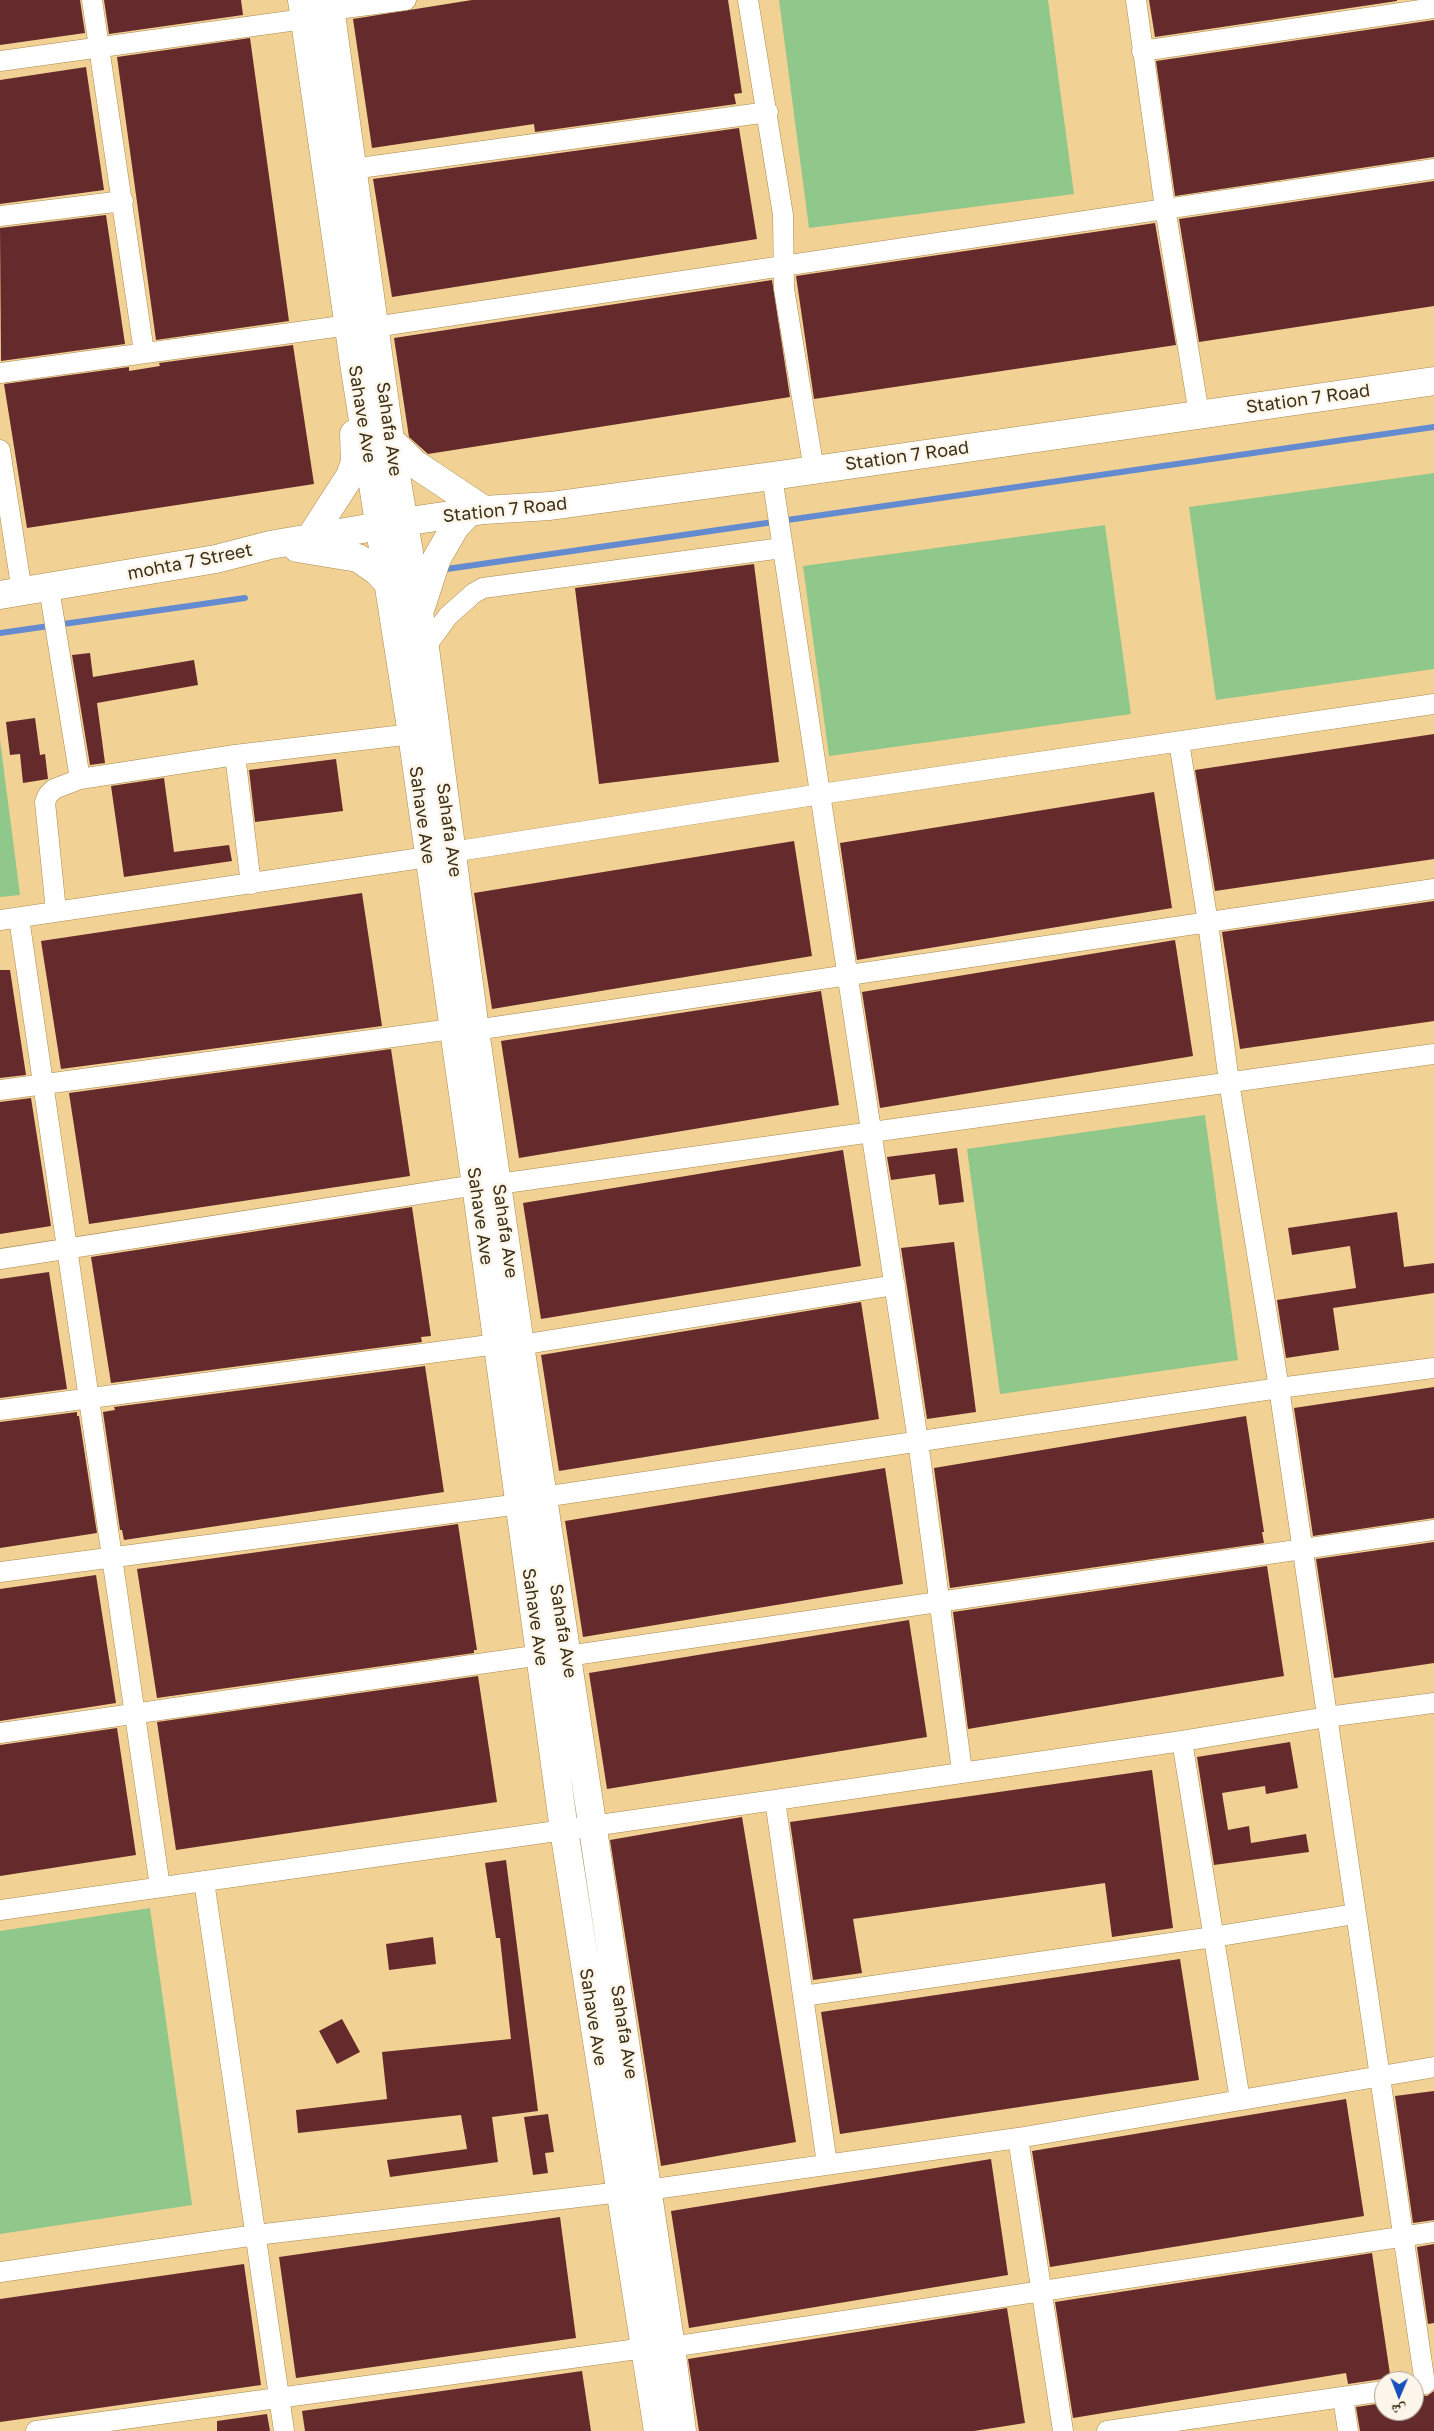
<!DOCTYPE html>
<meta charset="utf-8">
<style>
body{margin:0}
#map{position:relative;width:1434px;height:2431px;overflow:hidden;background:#f2d195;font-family:"Golos Text","Noto Naskh Arabic",sans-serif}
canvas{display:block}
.north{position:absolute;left:1374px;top:2371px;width:50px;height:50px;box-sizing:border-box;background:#fcf6ea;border:1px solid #b0a796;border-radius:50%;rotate:181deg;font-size:14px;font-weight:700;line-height:20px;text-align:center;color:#3e3018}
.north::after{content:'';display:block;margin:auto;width:18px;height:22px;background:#174fbb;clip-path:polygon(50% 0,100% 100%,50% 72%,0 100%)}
</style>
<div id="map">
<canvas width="1434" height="2431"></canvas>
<div class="north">ش</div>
</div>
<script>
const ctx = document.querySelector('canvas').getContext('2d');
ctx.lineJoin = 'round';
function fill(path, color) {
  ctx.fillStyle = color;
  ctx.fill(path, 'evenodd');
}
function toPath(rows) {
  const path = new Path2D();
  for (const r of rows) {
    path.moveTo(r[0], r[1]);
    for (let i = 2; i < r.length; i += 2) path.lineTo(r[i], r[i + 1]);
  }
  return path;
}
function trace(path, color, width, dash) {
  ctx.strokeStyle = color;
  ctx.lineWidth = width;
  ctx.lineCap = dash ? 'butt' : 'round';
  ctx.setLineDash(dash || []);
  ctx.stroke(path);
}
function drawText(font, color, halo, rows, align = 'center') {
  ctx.font = font + ' "Golos Text",sans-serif';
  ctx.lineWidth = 5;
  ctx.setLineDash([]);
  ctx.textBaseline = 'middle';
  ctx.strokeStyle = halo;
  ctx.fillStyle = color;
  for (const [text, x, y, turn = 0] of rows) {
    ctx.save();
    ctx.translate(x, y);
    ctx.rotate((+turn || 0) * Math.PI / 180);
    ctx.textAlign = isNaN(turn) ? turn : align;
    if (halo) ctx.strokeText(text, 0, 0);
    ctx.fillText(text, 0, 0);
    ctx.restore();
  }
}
const green = toPath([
 [779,0,1048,0,1074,194,809,228],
 [1434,473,1434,669,1216,700,1189,507],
 [1105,525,1131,714,829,756,803,566],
 [0,740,20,895,0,897],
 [1205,1115,1238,1360,1000,1394,967,1149],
 [150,1908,192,2205,0,2234,0,1931]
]);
const stream = toPath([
 [440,570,1434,427],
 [0,633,245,598]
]);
const building = toPath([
 [0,0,80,0,85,33,0,45],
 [104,0,241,0,243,15,109,34],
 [472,0,728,0,742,93,734,94,736,104,535,132,534,124,372,148,353,19],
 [1149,0,1397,0,1397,1,1155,37],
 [1434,20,1434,157,1175,196,1156,61],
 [250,38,289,321,156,340,117,57],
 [86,67,104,190,0,204,0,80],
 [739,128,757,239,392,297,373,179],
 [1434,181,1434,306,1199,342,1179,219],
 [106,215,125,344,1,361,0,228],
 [1155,223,1176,345,814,399,796,276],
 [772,280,790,397,428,454,409,437,394,338],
 [293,345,314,484,27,528,4,384,129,367,129,371,160,366,159,363],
 [754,564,779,762,599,784,575,588],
 [90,653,93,677,194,660,198,685,97,703,105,763,90,765,72,655],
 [35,718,40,755,45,754,48,779,23,783,20,754,10,755,6,722],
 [1434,734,1434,859,1215,891,1195,770],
 [336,759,343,811,255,822,249,770],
 [164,778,174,852,229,845,232,861,124,877,111,786],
 [1154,792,1172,908,857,960,840,843],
 [794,841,812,956,492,1009,474,893],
 [362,893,382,1026,61,1069,41,941],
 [1434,901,1434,1021,1240,1049,1222,932],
 [1175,940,1193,1056,880,1108,862,992],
 [0,970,10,970,26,1075,0,1078],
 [821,991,839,1105,519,1158,501,1041],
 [391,1049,410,1176,89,1224,69,1093],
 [31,1098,51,1226,0,1234,0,1102],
 [957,1148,964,1202,939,1205,935,1174,891,1180,887,1157],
 [843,1150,861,1266,541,1319,523,1203],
 [412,1207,431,1336,421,1337,422,1342,111,1383,91,1257],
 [1397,1212,1404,1267,1434,1263,1434,1293,1333,1308,1339,1350,1286,1358,1277,1300,1356,1288,1350,1246,1292,1255,1288,1228],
 [954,1242,976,1412,927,1419,901,1248],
 [49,1272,67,1389,0,1398,0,1279],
 [861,1302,879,1419,559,1471,541,1355],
 [425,1366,444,1492,124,1540,122,1530,120,1530,103,1412,115,1410,114,1407],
 [1434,1387,1434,1518,1313,1536,1294,1408],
 [77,1412,77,1416,79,1416,97,1533,0,1548,0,1422],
 [1246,1416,1264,1532,1262,1532,1264,1543,950,1588,934,1468],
 [885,1468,903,1584,583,1637,565,1521],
 [458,1524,477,1650,474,1650,474,1653,157,1698,137,1569],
 [1434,1542,1434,1663,1334,1678,1316,1559],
 [1267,1566,1284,1676,968,1729,953,1612],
 [96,1575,116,1703,0,1721,0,1589],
 [909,1620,927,1737,607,1789,589,1673],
 [478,1676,497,1802,176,1850,157,1722],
 [117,1728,136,1855,0,1876,0,1745],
 [1290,1742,1298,1788,1266,1794,1265,1786,1222,1793,1228,1830,1249,1826,1251,1843,1306,1834,1309,1852,1214,1865,1197,1757],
 [1152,1770,1173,1928,1112,1937,1105,1883,853,1919,862,1973,813,1980,790,1822],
 [742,1817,796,2142,661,2166,610,1840],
 [506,1860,538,2111,492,2117,498,2162,390,2177,387,2160,467,2149,461,2115,298,2133,296,2110,387,2099,382,2052,511,2039,500,1938,496,1938,485,1863],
 [433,1937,436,1964,389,1970,386,1944],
 [1180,1959,1199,2080,840,2134,821,2012],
 [342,2019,360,2052,337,2064,319,2031],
 [1434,2091,1434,2220,1413,2223,1395,2096],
 [1346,2099,1364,2216,1050,2267,1032,2151],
 [548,2114,554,2152,545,2153,548,2173,533,2175,524,2117],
 [991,2159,1008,2275,689,2328,671,2211],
 [560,2217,576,2338,296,2378,279,2257],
 [1434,2244,1434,2323,1428,2324,1417,2247],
 [1372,2253,1391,2381,1382,2379,1348,2384,1346,2373,1073,2418,1055,2302],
 [244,2264,261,2385,0,2422,0,2299],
 [1007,2308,1025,2423,974,2431,699,2431,688,2359],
 [582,2371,591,2431,305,2431,302,2411],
 [1414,2389,1421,2395,1427,2396,1434,2391,1434,2431,1360,2431,1356,2407,1384,2403,1384,2411,1414,2411],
 [267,2414,270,2431,217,2431,217,2421]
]);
const street = toPath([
 [92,0,144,352],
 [748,0,783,215,784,289,814,470],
 [1136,0,1165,208,1199,414],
 [330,10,406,0],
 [1142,51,1434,8],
 [0,61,304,19],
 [352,169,768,112],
 [0,216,123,201],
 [374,327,1434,169],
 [0,373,349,325],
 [0,450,22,592],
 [772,476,918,1441,962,1771],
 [49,588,80,779,54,789,48,795,45,802,56,911],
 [421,653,448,616,474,593,483,588,782,548],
 [1179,742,1208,923,1229,1082,1279,1388,1425,2384],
 [235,755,251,884],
 [80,779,235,755,412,734],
 [452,852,821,794,1434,704],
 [19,918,160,1887],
 [0,920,428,857],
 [475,1030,1434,889],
 [0,1090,452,1029],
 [498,1184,1434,1054],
 [0,1259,476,1185],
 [520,1345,895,1285],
 [0,1410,497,1344],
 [543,1497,1279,1388,1434,1368],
 [0,1572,520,1504],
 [567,1656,1434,1530],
 [0,1733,541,1655],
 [1182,1741,1240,2100],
 [775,1800,827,2164],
 [204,1881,284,2431],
 [0,1910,775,1800,1182,1741,1327,1717,1434,1703],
 [803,1996,1213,1937,1355,1914],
 [1018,2138,1063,2431],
 [647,2190,1018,2138,1434,2067],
 [0,2272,256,2235,621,2192],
 [671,2347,1434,2232],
 [1343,2397,1348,2431],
 [36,2431,645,2348],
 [1107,2431,1384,2391]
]);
const secondary = toPath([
 [302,0,354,363,412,734,476,1185,564,1830,658,2431],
 [329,0,390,440,425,648,475,1030,520,1345,671,2347,682,2431],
 [390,440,415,464,484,510],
 [310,538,350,476,355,462,354,434],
 [297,548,358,558,377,571,390,585],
 [0,595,216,559,270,545,403,522,484,510,550,506,772,476,1434,381],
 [421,607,437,558,455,527,468,513]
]);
const streetNames = [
 ["Station 7 Road",1308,399,-8],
 ["Sahave Ave",362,414,81],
 ["Sahafa Ave",389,429,82],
 ["Station 7 Road",907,456,-8],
 ["Station 7 Road",505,510,-6],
 ["mohta 7 Street",190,562,-11],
 ["Sahave Ave",422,815,82],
 ["Sahafa Ave",449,830,82],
 ["Sahave Ave",480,1216,82],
 ["Sahafa Ave",505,1231,82],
 ["Sahave Ave",535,1617,82],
 ["Sahafa Ave",563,1631,81],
 ["Sahave Ave",593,2017,81],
 ["Sahafa Ave",624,2032,81]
];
fill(green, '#90c78a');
trace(stream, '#648acf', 6);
fill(building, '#652a2b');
trace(street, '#a98a50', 21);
trace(secondary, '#a98a50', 29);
trace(street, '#fff', 20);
trace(secondary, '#fff', 28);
drawText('18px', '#3e3018', '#fcf6ea', streetNames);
</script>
